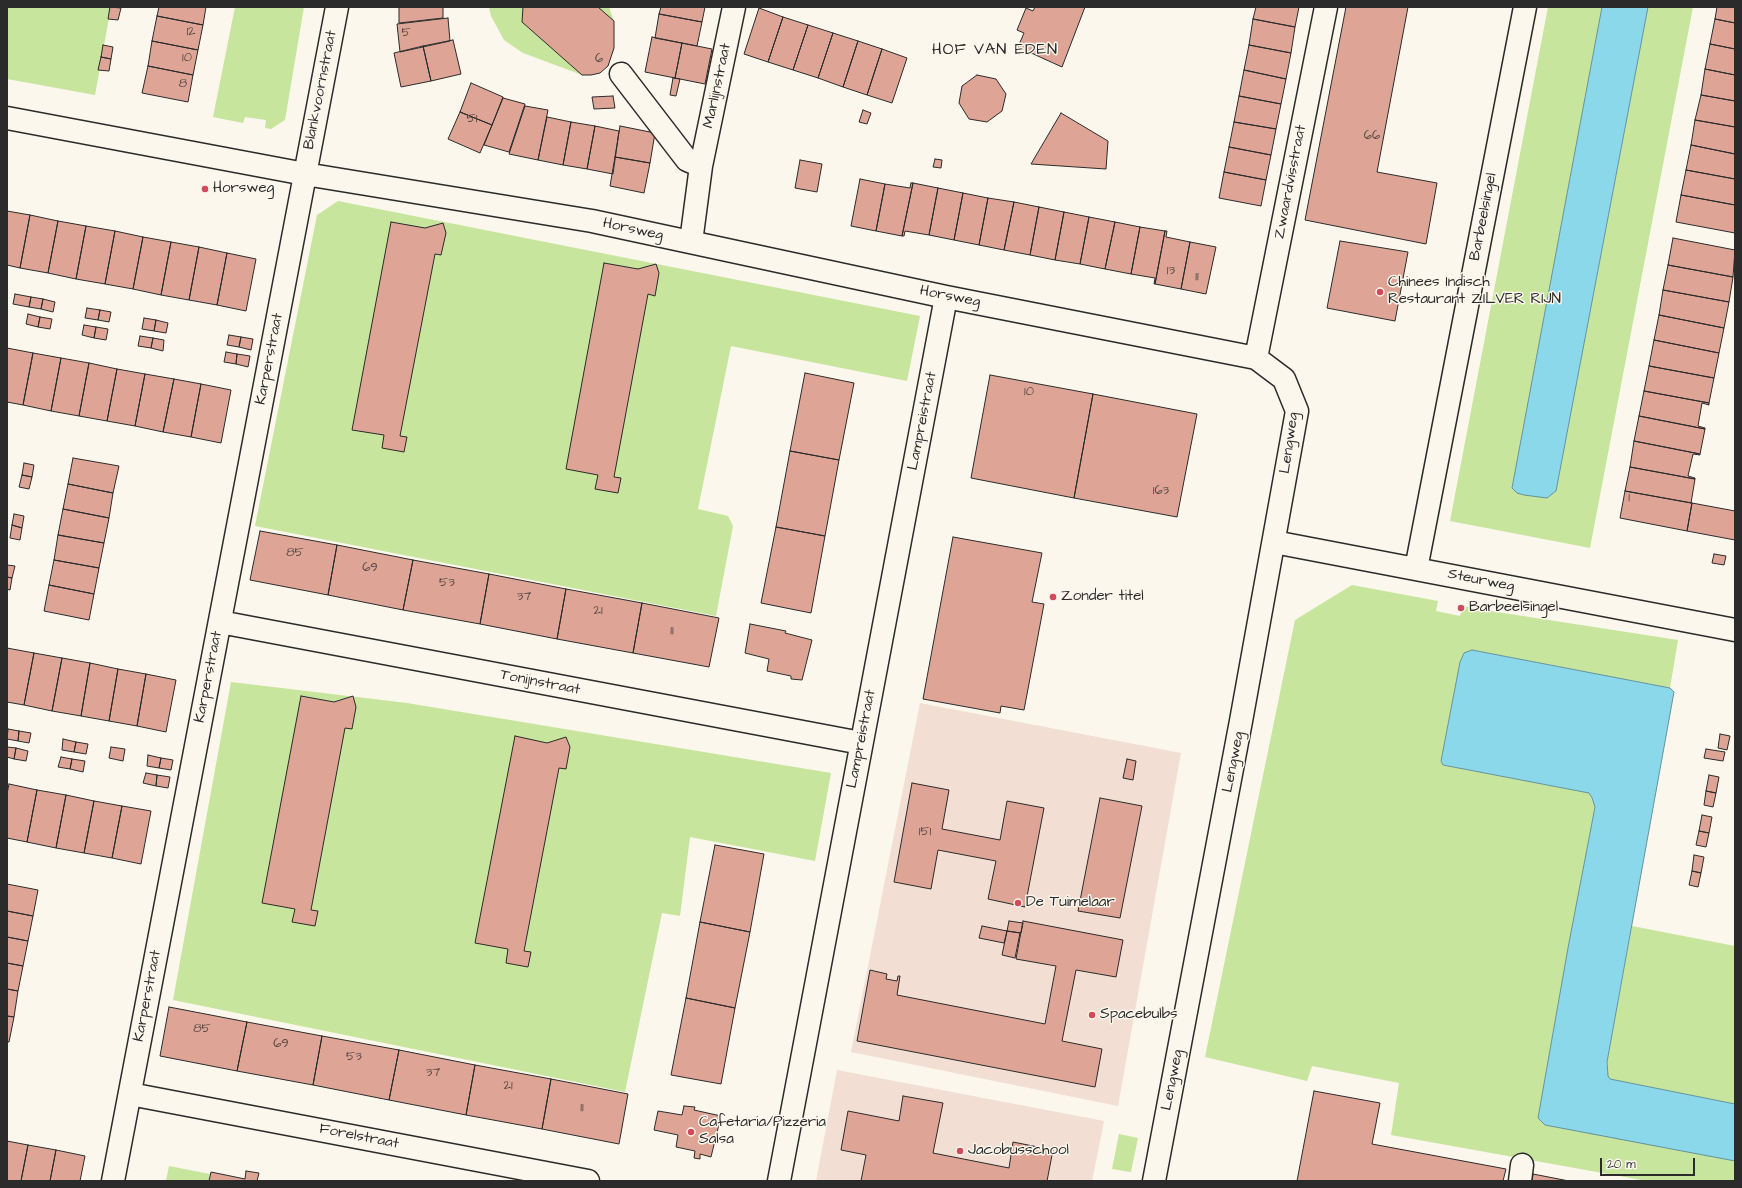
<!DOCTYPE html>
<style>
body{margin:0}
#map{position:relative;width:1742px;height:1188px;overflow:hidden;background:#fbf7ec;font-family:"Architects Daughter",sans-serif}
canvas{display:block}
.frame{position:absolute;inset:0;border:8px solid #2b2b2b;pointer-events:none}
.scale{position:absolute;left:1600px;top:1158px;width:95px;height:18px;box-sizing:border-box;border:2px solid #2b2b2b;border-top:0;padding-left:5px;font-size:12px;line-height:14px;white-space:nowrap;color:#2b2b2b;-webkit-text-stroke:3px #fbf7ec;paint-order:stroke}
</style>
<div id="map">
<canvas width="1742" height="1188"></canvas>
<div class="frame"></div>
<div class="scale">20 m</div>
</div>
<script>
const ctx = document.querySelector('canvas').getContext('2d');
ctx.lineJoin = 'round';
function fill(path, color) {
  ctx.fillStyle = color;
  ctx.fill(path, 'evenodd');
}
function toPath(rows) {
  const path = new Path2D();
  for (const r of rows) {
    path.moveTo(r[0], r[1]);
    for (let i = 2; i < r.length; i += 2) path.lineTo(r[i], r[i + 1]);
  }
  return path;
}
function trace(path, color, width, dash) {
  ctx.strokeStyle = color;
  ctx.lineWidth = width;
  ctx.lineCap = dash ? 'butt' : 'round';
  ctx.setLineDash(dash || []);
  ctx.stroke(path);
}
function drawText(font, color, halo, rows, align = 'center') {
  ctx.font = font + ' "Architects Daughter",sans-serif';
  ctx.lineWidth = 3;
  ctx.setLineDash([]);
  ctx.textBaseline = 'middle';
  ctx.strokeStyle = halo;
  ctx.fillStyle = color;
  for (const [text, x, y, turn = 0] of rows) {
    ctx.save();
    ctx.translate(x, y);
    ctx.rotate((+turn || 0) * Math.PI / 180);
    ctx.textAlign = isNaN(turn) ? turn : align;
    if (halo) ctx.strokeText(text, 0, 0);
    ctx.fillText(text, 0, 0);
    ctx.restore();
  }
}
const built = toPath([
 [920,703,1181,753,1118,1106,851,1052],
 [837,1070,1104,1121,1092,1181,816,1181]
]);
const green = toPath([
 [7,7,111,7,95,95,7,79],
 [235,7,304,7,285,120,271,129,265,128,266,120,245,117,243,123,213,117],
 [489,7,609,7,614,21,582,75,523,53,504,40,491,16],
 [1548,7,1602,7,1512,488,1547,498,1556,491,1648,7,1693,7,1590,548,1450,521],
 [338,201,920,316,907,381,731,346,698,509,728,516,733,526,716,616,255,526,317,215],
 [1352,585,1438,601,1436,611,1460,616,1463,606,1497,612,1678,640,1670,688,1472,650,1464,653,1460,662,1441,761,1443,765,1589,793,1595,807,1568,948,1538,1118,1735,1161,1735,1181,1647,1181,1391,1135,1399,1083,1312,1066,1307,1081,1205,1057,1295,620],
 [231,682,407,703,831,773,815,861,690,837,680,916,662,913,625,1092,173,1000],
 [1632,926,1735,946,1735,1104,1610,1079,1608,1076,1607,1062],
 [1119,1134,1138,1138,1131,1172,1112,1169],
 [169,1166,210,1174,209,1181,166,1181]
]);
const water = toPath([
 [1602,7,1648,7,1556,491,1547,498,1524,495,1517,493,1512,488,1602,7],
 [1472,650,1670,688,1674,692,1607,1062,1608,1076,1610,1079,1735,1104,1735,1161,1545,1125,1538,1118,1568,948,1595,807,1592,798,1589,793,1443,765,1441,761,1460,662,1464,653,1472,650]
]);
const building = toPath([
 [110,7,121,8,118,20,108,19,110,7],
 [159,7,206,7,203,25,157,16,159,7],
 [399,7,443,7,443,18,399,23,399,7],
 [523,7,598,7,614,21,614,48,608,66,600,73,591,75,582,75,522,22,523,7],
 [661,7,705,7,702,22,659,14,661,7],
 [1035,7,1085,7,1062,67,1018,47,1024,33,1017,30,1026,8,1033,11,1035,7],
 [1256,7,1299,7,1295,27,1253,19,1256,7],
 [1346,7,1408,7,1377,172,1437,183,1426,244,1305,220,1346,7],
 [1717,7,1735,7,1735,23,1715,19,1717,7],
 [759,8,783,17,768,62,744,54,759,8],
 [659,14,702,22,697,46,655,38,659,14],
 [157,16,203,25,198,50,152,41,157,16],
 [783,17,808,25,793,70,768,62,783,17],
 [448,18,450,41,400,52,397,24,448,18],
 [1253,19,1295,27,1291,53,1249,45,1253,19],
 [1715,19,1735,23,1735,49,1710,44,1715,19],
 [808,25,833,33,818,78,793,70,808,25],
 [833,33,858,41,843,87,818,78,833,33],
 [652,37,682,43,675,78,645,72,652,37],
 [453,40,461,74,431,81,423,46,453,40],
 [152,41,198,50,193,75,148,66,152,41],
 [858,41,882,49,867,95,843,87,858,41],
 [682,43,712,49,705,84,675,78,682,43],
 [1710,44,1735,49,1735,75,1705,69,1710,44],
 [103,45,113,47,111,59,101,57,103,45],
 [1249,45,1291,53,1286,79,1244,70,1249,45],
 [423,46,431,81,401,87,394,53,423,46],
 [882,49,907,58,892,103,867,95,882,49],
 [101,57,111,59,109,71,98,70,101,57],
 [148,66,193,75,188,102,142,93,148,66],
 [1705,69,1735,75,1735,101,1701,95,1705,69],
 [1244,70,1286,79,1281,104,1239,96,1244,70],
 [977,75,996,79,1006,94,1002,111,987,122,969,119,959,103,962,86,977,75],
 [673,78,680,79,676,96,670,95,673,78],
 [471,83,503,97,492,125,460,112,471,83],
 [1701,95,1735,101,1735,127,1695,120,1701,95],
 [613,96,615,108,594,109,592,97,613,96],
 [1239,96,1281,104,1276,129,1234,122,1239,96],
 [503,98,525,104,509,152,484,145,503,98],
 [525,106,548,110,538,160,509,154,525,106],
 [863,110,871,113,867,124,859,122,863,110],
 [460,112,492,125,480,153,448,139,460,112],
 [1061,113,1108,141,1106,169,1031,164,1061,113],
 [547,117,571,122,563,165,538,160,547,117],
 [1695,120,1735,127,1735,154,1691,145,1695,120],
 [571,122,595,126,587,169,563,165,571,122],
 [1234,122,1276,129,1271,155,1229,147,1234,122],
 [595,126,619,131,613,174,587,169,595,126],
 [620,126,655,133,650,163,615,157,620,126],
 [1691,145,1735,154,1735,179,1686,170,1691,145],
 [1229,147,1271,155,1266,180,1224,172,1229,147],
 [615,157,650,163,644,193,610,186,615,157],
 [935,159,942,160,941,168,933,167,935,159],
 [800,160,822,164,817,192,795,188,800,160],
 [1686,170,1735,179,1735,205,1681,195,1686,170],
 [1224,172,1266,180,1261,206,1219,198,1224,172],
 [860,179,885,184,876,231,851,226,860,179],
 [911,183,913,183,902,236,876,231,885,184,910,188,911,183],
 [913,183,938,188,929,235,905,231,904,236,902,236,913,183],
 [938,188,963,193,954,240,929,235,938,188],
 [963,193,988,198,979,245,954,240,963,193],
 [1681,195,1735,205,1735,233,1676,222,1681,195],
 [988,198,1014,202,1004,250,979,245,988,198],
 [1014,202,1039,207,1030,255,1004,250,1014,202],
 [1039,207,1064,212,1055,260,1030,255,1039,207],
 [7,211,30,215,20,268,7,265,7,211],
 [1064,212,1089,217,1080,264,1055,260,1064,212],
 [30,215,58,221,48,273,20,268,30,215],
 [1089,217,1115,222,1105,269,1080,264,1089,217],
 [58,221,86,226,76,279,48,273,58,221],
 [391,222,425,228,443,223,446,233,441,255,435,254,400,436,407,437,404,452,382,448,384,435,352,430,391,222],
 [1115,222,1140,227,1131,274,1105,269,1115,222],
 [86,226,115,231,105,284,76,279,86,226],
 [1140,227,1165,231,1155,284,1154,284,1155,278,1131,274,1140,227],
 [115,231,143,237,133,289,105,284,115,231],
 [1165,231,1167,231,1166,237,1190,242,1181,289,1155,284,1165,231],
 [143,237,171,242,161,295,133,289,143,237],
 [1673,238,1735,250,1733,277,1668,265,1673,238],
 [1340,241,1408,252,1395,321,1327,308,1340,241],
 [171,242,199,247,189,300,161,295,171,242],
 [1190,242,1216,247,1206,294,1181,289,1190,242],
 [199,247,227,253,217,305,189,300,199,247],
 [227,253,256,259,246,311,217,305,227,253],
 [604,263,638,269,656,264,659,273,655,296,648,294,614,477,621,478,618,493,595,489,598,475,566,469,604,263],
 [1668,265,1733,277,1729,302,1663,290,1668,265],
 [1663,290,1729,302,1724,328,1659,315,1663,290],
 [15,294,31,297,29,307,13,304,15,294],
 [31,297,43,299,41,309,29,307,31,297],
 [43,299,55,302,53,312,41,309,43,299],
 [87,308,100,310,98,320,85,318,87,308],
 [100,310,111,312,109,322,98,320,100,310],
 [28,314,40,317,38,327,26,324,28,314],
 [1659,315,1724,328,1719,353,1654,340,1659,315],
 [40,317,52,319,50,329,38,327,40,317],
 [144,318,156,320,154,331,142,329,144,318],
 [156,320,168,323,166,333,154,331,156,320],
 [84,325,96,327,94,338,82,335,84,325],
 [96,327,108,329,106,340,94,338,96,327],
 [229,335,241,337,239,347,227,345,229,335],
 [140,336,153,338,151,348,138,346,140,336],
 [241,337,253,339,251,350,239,347,241,337],
 [153,338,164,340,163,351,151,348,153,338],
 [1654,340,1719,353,1714,378,1649,366,1654,340],
 [7,348,33,353,23,405,7,402,7,348],
 [226,352,237,354,236,364,224,362,226,352],
 [33,353,61,358,51,411,23,405,33,353],
 [237,354,250,356,248,367,236,364,237,354],
 [61,358,89,363,79,416,51,411,61,358],
 [89,363,117,369,107,421,79,416,89,363],
 [1649,366,1714,378,1709,403,1644,391,1649,366],
 [117,369,145,374,135,426,107,421,117,369],
 [805,373,854,383,839,460,790,451,805,373],
 [145,374,174,379,163,432,135,426,145,374],
 [990,375,1093,394,1074,498,971,478,990,375],
 [174,379,201,384,191,437,163,432,174,379],
 [201,384,231,390,221,443,191,437,201,384],
 [1644,391,1709,403,1709,405,1702,403,1698,426,1705,428,1705,429,1639,416,1644,391],
 [1093,394,1197,414,1177,517,1074,498,1093,394],
 [1639,416,1705,429,1700,454,1634,441,1639,416],
 [1634,441,1700,454,1700,455,1693,454,1688,476,1695,478,1695,479,1630,467,1634,441],
 [790,451,839,460,825,536,776,527,790,451],
 [73,458,119,466,113,493,68,484,73,458],
 [24,463,34,465,32,477,22,475,24,463],
 [1630,467,1695,479,1691,503,1625,491,1630,467],
 [22,475,32,477,29,489,19,487,22,475],
 [68,484,113,493,109,518,63,509,68,484],
 [1625,491,1692,503,1687,531,1620,518,1625,491],
 [1692,503,1735,511,1735,540,1687,531,1692,503],
 [63,509,109,518,104,543,58,535,63,509],
 [14,514,24,516,22,528,12,525,14,514],
 [12,525,22,528,20,540,10,538,12,525],
 [776,527,825,536,811,613,761,603,776,527],
 [260,531,337,545,328,595,250,580,260,531],
 [58,535,104,543,99,568,54,560,58,535],
 [953,537,1042,553,1032,602,1044,604,1024,710,1001,706,1000,713,923,699,953,537],
 [337,545,413,560,403,610,328,595,337,545],
 [1714,554,1726,556,1724,565,1712,563,1714,554],
 [54,560,99,568,94,594,49,585,54,560],
 [413,560,489,574,480,624,403,610,413,560],
 [7,565,15,566,12,578,7,577,7,565],
 [489,574,566,589,557,639,480,624,489,574],
 [7,577,12,578,10,590,7,589,7,577],
 [49,585,94,594,89,620,44,611,49,585],
 [566,589,642,603,633,653,557,639,566,589],
 [642,603,719,618,709,667,633,653,642,603],
 [750,624,786,631,785,633,812,640,802,680,791,679,791,676,767,671,769,659,745,653,750,624],
 [7,648,34,653,24,705,7,702,7,648],
 [34,653,62,658,52,711,24,705,34,653],
 [62,658,90,663,81,716,52,711,62,658],
 [90,663,118,669,109,721,81,716,90,663],
 [118,669,146,674,137,726,109,721,118,669],
 [146,674,176,680,166,732,137,726,146,674],
 [301,696,334,702,353,696,356,707,352,729,345,728,311,910,318,911,315,926,292,922,295,909,262,903,301,696],
 [8,729,19,731,18,741,7,739,8,729],
 [19,731,31,733,29,743,18,741,19,731],
 [1720,734,1730,736,1727,750,1718,748,1720,734],
 [515,736,547,743,566,737,570,747,566,769,559,768,524,951,531,952,528,967,506,963,508,949,475,943,515,736],
 [63,739,76,742,74,752,62,750,63,739],
 [76,742,88,744,86,754,74,752,76,742],
 [7,747,16,748,14,759,7,757,7,747],
 [111,747,125,749,123,761,109,758,111,747],
 [16,748,28,751,26,761,14,759,16,748],
 [1706,749,1725,752,1723,761,1704,758,1706,749],
 [148,755,161,758,159,768,147,766,148,755],
 [61,757,72,759,70,769,58,767,61,757],
 [161,758,173,760,171,770,159,768,161,758],
 [72,759,85,761,83,772,70,769,72,759],
 [1127,759,1136,761,1133,780,1123,778,1127,759],
 [146,773,157,775,156,786,143,783,146,773],
 [157,775,170,777,168,788,156,786,157,775],
 [1709,775,1719,777,1716,793,1706,791,1709,775],
 [912,783,949,790,942,829,1000,840,1007,801,1044,808,1025,907,988,899,996,861,938,850,931,889,894,882,912,783],
 [9,784,37,790,27,842,7,838,7,794,9,784],
 [37,790,66,795,56,848,27,842,37,790],
 [1706,791,1716,793,1713,807,1704,805,1706,791],
 [66,795,94,801,84,853,56,848,66,795],
 [1100,798,1142,806,1120,918,1078,911,1100,798],
 [94,801,122,806,112,858,84,853,94,801],
 [122,806,151,811,141,864,112,858,122,806],
 [1702,815,1712,817,1709,833,1699,831,1702,815],
 [1699,831,1709,833,1706,847,1696,845,1699,831],
 [715,845,764,854,750,932,700,922,715,845],
 [1694,855,1704,857,1701,873,1692,871,1694,855],
 [1692,871,1701,873,1698,887,1689,885,1692,871],
 [7,884,38,890,33,916,7,911,7,884],
 [7,911,33,916,28,941,7,937,7,911],
 [1009,921,1023,923,1021,933,1007,931,1009,921],
 [1023,921,1123,940,1116,977,1076,970,1062,1041,1102,1049,1095,1087,857,1041,870,970,887,974,886,979,897,981,898,976,900,976,897,995,1045,1024,1056,966,1016,959,1023,921],
 [700,922,750,932,735,1008,686,998,700,922],
 [982,926,1007,931,1004,943,979,938,982,926],
 [1007,931,1020,933,1015,958,1002,955,1007,931],
 [7,937,28,941,23,966,7,963,7,937],
 [7,963,23,966,18,991,7,989,7,963],
 [7,989,18,991,14,1017,7,1016,7,989],
 [686,998,735,1008,721,1084,671,1075,686,998],
 [169,1007,247,1022,237,1071,160,1056,169,1007],
 [7,1016,14,1017,9,1042,7,1042,7,1016],
 [247,1022,322,1036,313,1085,237,1071,247,1022],
 [322,1036,399,1050,389,1100,313,1085,322,1036],
 [399,1050,475,1065,466,1115,389,1100,399,1050],
 [475,1065,551,1079,542,1129,466,1115,475,1065],
 [551,1079,628,1094,619,1144,542,1129,551,1079],
 [1314,1091,1380,1103,1372,1144,1506,1169,1503,1181,1297,1181,1314,1091],
 [903,1096,943,1103,933,1153,1009,1168,1013,1142,1053,1150,1047,1181,861,1181,866,1155,841,1150,848,1111,899,1121,903,1096],
 [684,1106,695,1107,694,1110,721,1116,711,1157,700,1154,700,1159,694,1158,695,1151,676,1147,678,1135,654,1130,658,1111,682,1115,684,1106],
 [7,1141,28,1145,21,1181,7,1181,7,1141],
 [28,1145,56,1150,50,1181,21,1181,28,1145],
 [56,1150,85,1156,80,1181,50,1181,56,1150],
 [246,1171,259,1173,257,1181,259,1181,209,1181,211,1172,245,1179,246,1171],
 [1533,1174,1569,1181,1532,1181,1533,1174]
]);
const minor = toPath([
 [621,74,687,160,701,166],
 [7,118,305,174,592,221,946,297,1256,358,1284,379,1297,411,1241,721,1154,1181],
 [691,242,701,166,734,7],
 [1256,358,1326,7],
 [1274,542,1735,630],
 [1416,569,1525,7],
 [220,622,861,743],
 [130,1094,588,1181],
 [113,1181,337,7],
 [779,1181,946,297],
 [1520,1181,1522,1165]
]);
const markers = [
 [205,189,4,"#d1495b"],
 [1380,292,4,"#d1495b"],
 [1053,597,4,"#d1495b"],
 [1461,608,4,"#d1495b"],
 [1018,903,4,"#d1495b"],
 [1092,1015,4,"#d1495b"],
 [691,1132,4,"#d1495b"],
 [960,1151,4,"#d1495b"]
];
const numberNames = [
 ["12",191,32],
 ["5",406,33],
 ["10",187,58],
 ["6",599,59],
 ["8",183,84],
 ["51",472,119],
 ["66",1372,136],
 ["13",1171,271],
 ["11",1197,277],
 ["10",1029,392],
 ["163",1161,491],
 ["1",1629,498],
 ["85",295,553],
 ["69",370,568],
 ["53",447,583],
 ["37",524,597],
 ["21",598,611],
 ["11",672,631],
 ["151",925,832],
 ["85",202,1029],
 ["69",281,1044],
 ["53",354,1057],
 ["37",433,1073],
 ["21",508,1086],
 ["11",582,1108]
];
const streetNames = [
 ["Marlijnstraat",718,86,-78],
 ["Blankvoornstraat",321,90,-79],
 ["Zwaardvisstraat",1291,182,-79],
 ["Barbeelsingel",1484,217,-79],
 ["Horsweg",633,230,12],
 ["Horsweg",950,297,11],
 ["Karperstraat",270,359,-79],
 ["Lampreistraat",923,421,-79],
 ["Lengweg",1290,443,-82],
 ["Steurweg",1481,581,11],
 ["Karperstraat",209,677,-79],
 ["Tonijnstraat",540,683,11],
 ["Lampreistraat",862,739,-79],
 ["Lengweg",1234,762,-79],
 ["Karperstraat",148,996,-79],
 ["Lengweg",1173,1080,-79],
 ["Forelstraat",359,1137,11]
];
const poiNames = [
 ["Horsweg",213,189],
 ["Chinees Indisch",1388,283],
 ["Restaurant ZILVER RIJN",1388,300],
 ["Zonder titel",1061,597],
 ["Barbeelsingel",1469,608],
 ["De Tuimelaar",1026,903],
 ["Spacebulbs",1100,1015],
 ["Cafetaria/Pizzeria",699,1123],
 ["Salsa",699,1140],
 ["Jacobusschool",968,1151]
];
const neighbourhoodNames = [
 ["HOF VAN EDEN",995,51]
];
fill(built, '#f2ded2');
fill(green, '#c7e59d');
fill(water, '#8ad8e9');
trace(water, '#64939d', 1);
fill(building, '#dea597');
trace(building, '#2b2b2b', 1);
trace(minor, '#2b2b2b', 25);
trace(minor, '#fbf7ec', 22);
for (const [x, y, r, color] of markers) {
  const dot = new Path2D();
  dot.arc(x, y, r, 0, 2 * Math.PI);
  ctx.fillStyle = color;
  ctx.fill(dot);
  trace(dot, '#fbf7ec', 1.5);
}
drawText('13px', '#584a46', null, numberNames);
drawText('15px', '#2b2b2b', '#fbf7ec', streetNames);
drawText('15px', '#2b2b2b', '#fbf7ec', poiNames, 'left');
ctx.letterSpacing = '1px';
drawText('16px', '#2b2b2b', '#fbf7ec', neighbourhoodNames);
ctx.letterSpacing = '0px';
</script>
